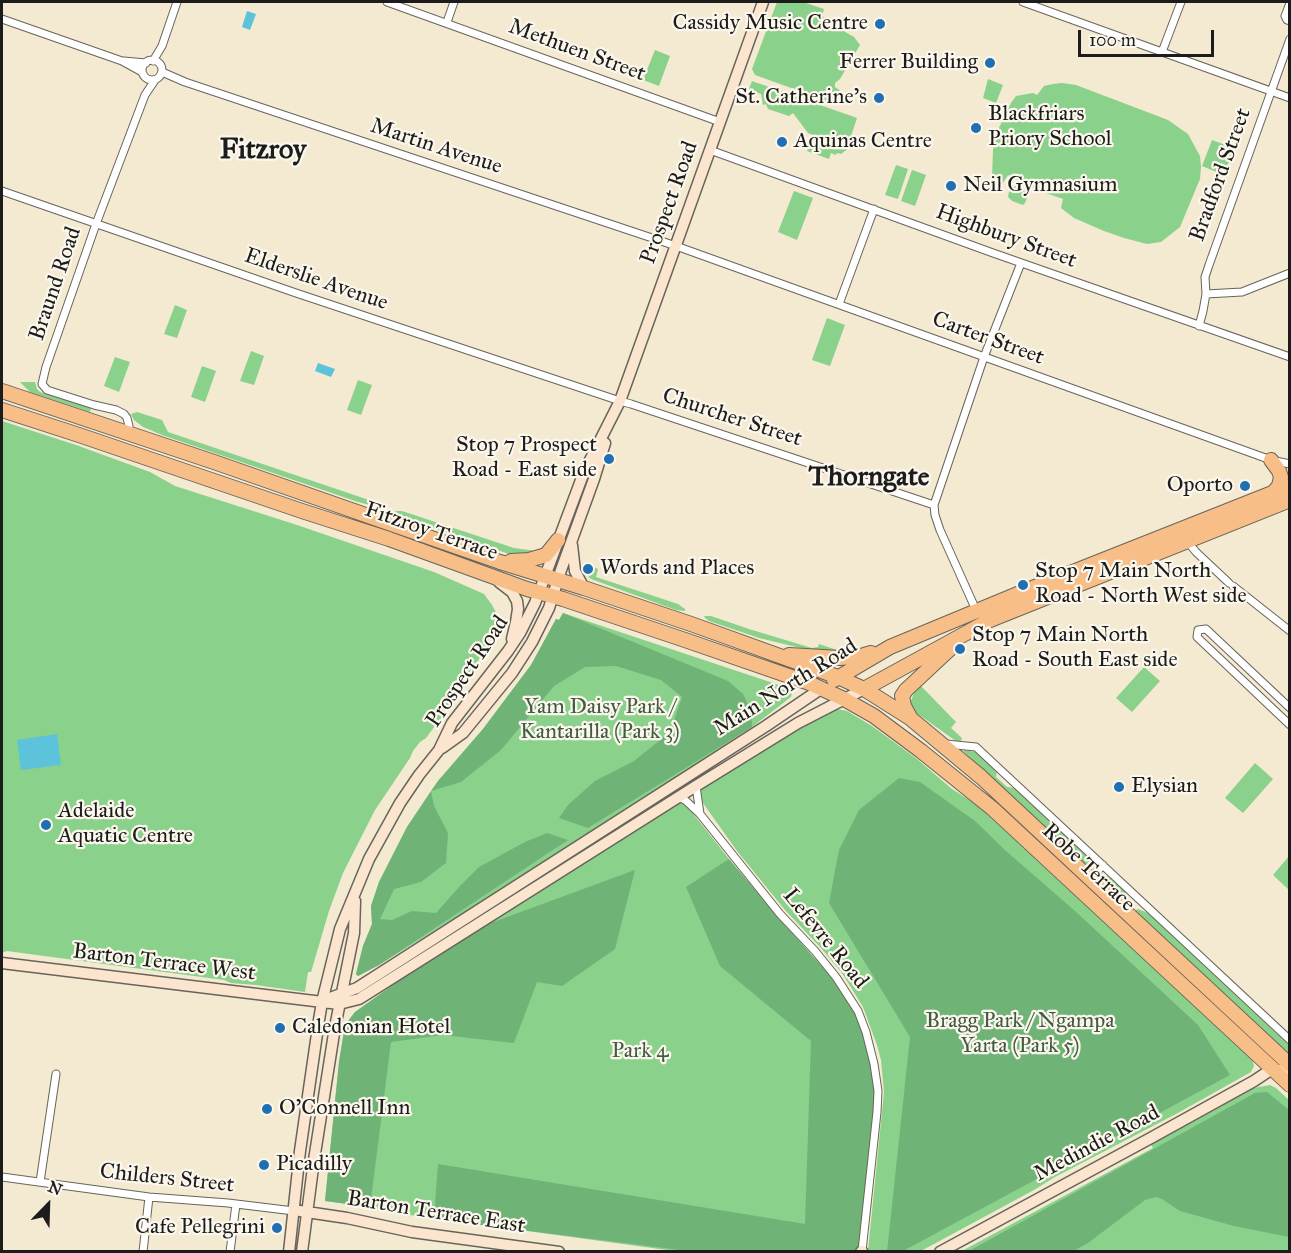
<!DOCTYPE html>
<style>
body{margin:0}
#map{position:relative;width:1291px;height:1253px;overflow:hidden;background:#f4e9d1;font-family:"IM FELL Great Primer",serif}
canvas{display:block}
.frame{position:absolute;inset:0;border:3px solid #1c1c1c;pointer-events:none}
.north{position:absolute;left:18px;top:1175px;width:60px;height:60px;-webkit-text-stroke:4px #fbf7ec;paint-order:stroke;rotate:23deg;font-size:16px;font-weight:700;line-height:24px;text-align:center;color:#1c1c1c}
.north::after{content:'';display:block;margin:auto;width:21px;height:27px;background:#1c1c1c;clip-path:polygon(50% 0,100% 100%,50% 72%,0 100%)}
.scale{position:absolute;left:1078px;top:30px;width:136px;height:27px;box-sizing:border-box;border:3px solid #1c1c1c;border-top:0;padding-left:8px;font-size:18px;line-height:21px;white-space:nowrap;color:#1c1c1c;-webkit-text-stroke:4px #fbf7ec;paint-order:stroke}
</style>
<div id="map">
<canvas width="1291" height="1253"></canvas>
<div class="frame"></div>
<div class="north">N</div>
<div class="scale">100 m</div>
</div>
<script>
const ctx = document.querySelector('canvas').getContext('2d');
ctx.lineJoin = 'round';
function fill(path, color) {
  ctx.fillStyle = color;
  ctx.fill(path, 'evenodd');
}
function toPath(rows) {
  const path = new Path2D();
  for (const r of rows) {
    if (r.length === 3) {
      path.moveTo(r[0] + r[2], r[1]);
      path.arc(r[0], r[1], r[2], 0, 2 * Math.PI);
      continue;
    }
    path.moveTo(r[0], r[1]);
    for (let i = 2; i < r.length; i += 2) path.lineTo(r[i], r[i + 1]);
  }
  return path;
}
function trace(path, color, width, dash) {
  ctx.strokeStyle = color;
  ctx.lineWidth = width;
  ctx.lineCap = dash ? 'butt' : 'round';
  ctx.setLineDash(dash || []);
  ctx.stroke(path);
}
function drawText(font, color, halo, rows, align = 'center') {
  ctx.font = font + ' "IM FELL Great Primer",serif';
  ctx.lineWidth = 4.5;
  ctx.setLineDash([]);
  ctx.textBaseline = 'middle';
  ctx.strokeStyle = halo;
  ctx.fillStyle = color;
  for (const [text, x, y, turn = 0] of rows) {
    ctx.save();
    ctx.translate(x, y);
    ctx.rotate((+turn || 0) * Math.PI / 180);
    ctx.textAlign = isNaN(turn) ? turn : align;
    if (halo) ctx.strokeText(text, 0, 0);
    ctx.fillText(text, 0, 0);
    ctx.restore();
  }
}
const green = toPath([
 [777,2,803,2,824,9,822,16,833,25,854,37,860,45,840,79,835,83,835,87,842,92,846,99,840,103,833,103,755,75,752,69],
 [655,50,670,56,659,86,643,80],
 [988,79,1003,85,996,103,983,98],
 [752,81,857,118,850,139,851,140,850,142,843,140,844,145,849,148,841,154,837,153,836,155,831,153,829,159,807,151,813,135,808,133,793,113,789,116,768,109,766,104,763,105,761,94,749,89],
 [1062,83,1076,85,1168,120,1188,134,1200,156,1201,167,1200,179,1180,227,1161,242,1147,244,1124,238,1104,231,1074,218,1061,208,1063,199,1043,192,1008,175,998,190,993,186,992,178,993,150,998,130,1011,103,1016,96,1033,93,1037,95,1044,86,1053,84],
 [1212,140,1234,148,1224,175,1202,166],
 [896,165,908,169,898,199,885,195],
 [912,170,926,175,915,206,901,201],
 [1016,186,1021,190,1029,192,1025,203,1023,205,1012,201,1008,197,1009,192,1013,187],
 [794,191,813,198,797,240,778,232],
 [175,305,187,310,177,338,164,334],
 [827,318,845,325,830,366,812,360],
 [251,351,264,356,254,385,240,381],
 [115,357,130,362,119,392,104,386],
 [202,366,216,371,205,402,191,397],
 [358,380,372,385,361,415,347,410],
 [20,382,35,382,37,389,40,392,91,408,90,412,30,392],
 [137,412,162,420,168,432,369,500,374,504,374,506,358,502,162,435,143,427,134,420,131,414],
 [2,421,76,445,150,472,175,486,297,525,434,572,484,594,492,605,500,620,464,687,426,738,420,742,413,751,410,758,375,810,343,873,329,911,311,972,308,972,305,992,256,985,231,983,224,980,7,951,2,953],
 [395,511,402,511,514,548,536,551,537,554,518,556,509,554,400,517,394,513],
 [585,563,598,569,596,577,678,604,685,609,685,611,676,610,591,579,581,569],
 [563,613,788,688,792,692,791,697,752,727,579,841,379,965,358,976,356,974,363,946,372,924,371,906,379,882,407,827,438,781,483,729,531,665,556,619,559,620],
 [705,616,711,616,749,629,812,648,818,647,819,644,837,650,836,653,813,651,759,638,709,621,704,617],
 [1144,667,1160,681,1132,712,1116,698],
 [921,686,956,722,951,728,962,738,961,741,957,742,953,739,911,709,908,702,911,701,914,693],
 [837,709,847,711,872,726,917,759,952,789,988,812,1252,1058,1254,1066,1251,1072,1176,1114,1055,1177,1034,1190,921,1251,868,1251,884,1092,881,1060,877,1045,863,1007,842,973,820,947,785,910,737,851,703,803,700,794,703,786,783,737,824,715],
 [964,750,976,752,981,756,997,771,996,777,1007,787,1015,788,1087,856,1091,860,1092,868,1089,870,963,751],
 [1255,763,1273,779,1243,813,1225,798],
 [679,800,685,801,695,816,729,859,777,916,834,980,860,1251,674,1251,395,1213,370,1207,325,1201,339,1062,345,1025,355,1012,469,931],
 [1289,856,1289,890,1273,875],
 [1101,874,1112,878,1125,891,1130,902,1120,898,1103,882],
 [1138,909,1148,913,1289,1045,1289,1057,1135,913,1136,910],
 [1270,1085,1276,1088,1289,1100,1289,1251,960,1252,1153,1148,1150,1143,1193,1122,1254,1088]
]);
const forest = toPath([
 [563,613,728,681,743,694,751,710,752,727,588,828,559,818,568,805,595,781,634,761,670,732,682,697,661,680,616,666,585,667,554,686,501,750,461,782,431,791,434,806,448,833,446,863,421,882,394,889,380,919,392,920,412,911,436,913,460,886,479,867,525,842,547,833,568,840,379,965,358,976,356,974,363,946,372,924,371,906,379,882,407,827,431,791,438,781,483,729,531,665,556,619,559,620],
 [899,778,920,782,975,821,1006,851,1075,911,1198,1025,1230,1075,903,1251,887,1252,910,1037,829,903,839,850,859,810],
 [729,859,777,916,834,980,856,1012,865,1032,876,1091,860,1251,688,1251,434,1219,438,1164,805,1224,811,1041,720,966,686,887],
 [635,870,615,949,562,986,537,982,514,1043,443,1035,391,1042,370,1207,325,1201,339,1062,345,1025,355,1012,469,931],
 [1267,1092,1289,1110,1289,1237,1234,1226,1180,1211,1162,1199,1156,1197,1145,1200,1088,1243,1073,1251,969,1251,1255,1093]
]);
const water = toPath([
 [247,11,256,14,250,30,242,27],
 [318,363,335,369,331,377,315,371],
 [57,734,61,765,21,770,17,740]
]);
const street = toPath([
 [387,2,720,122],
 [1023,2,1290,98],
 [1290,3,1285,16,1287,20,1290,21],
 [2,19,122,61,142,72],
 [447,22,454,2],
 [1162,52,1181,2],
 [152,70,10],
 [124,61,146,63],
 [153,61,162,46,177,2],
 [162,72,185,82,676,246,1271,460,1290,464],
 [710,150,993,253,1290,357],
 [2,191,296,293,620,401,631,404,934,505],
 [1206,294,1242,292,1290,273],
 [839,304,874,209],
 [1199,326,1203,311,1206,294,1205,277,1209,265,1290,39],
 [126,433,129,426,127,418,124,414,116,410,94,405,47,390,42,384,46,367,96,224,145,95,155,80],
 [1187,541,1196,552,1229,583],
 [1233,586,1290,631],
 [976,610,940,530,935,515,934,505,984,357,1021,263],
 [1290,708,1206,629,1198,630,1197,637,1290,725],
 [946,744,976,747,1290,1040],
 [696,786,700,814],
 [677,797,685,800,700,814,780,914,815,951,836,977,858,1011,866,1032,874,1064,878,1091,877,1112,862,1251],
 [1090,879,1103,865],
 [2,1177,149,1197,228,1203,294,1211],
 [40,1182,56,1074],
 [143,1252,149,1197],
 [230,1252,236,1204]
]);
const secondary = toPath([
 [572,545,575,571,584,588],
 [499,582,512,592,517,601,518,609,516,622,512,639],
 [442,748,463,733,512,673,532,642,549,608,561,570,594,479,605,443],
 [2,963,339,1004,359,999,696,786,798,723,864,689],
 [322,1001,357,988,766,726,822,688],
 [300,1211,347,1218,412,1232,559,1252],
 [289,1252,300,1151,319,1020,322,1002,340,929,369,859,400,803,419,775,439,750,452,723,508,651,520,633,535,603,584,472,620,401,763,2],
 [302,1252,314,1160,335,1027,354,933,355,901],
 [861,1252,862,1251],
 [940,1252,1149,1139,1254,1081,1272,1069,1290,1072]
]);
const highway = toPath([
 [2,391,214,462,500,562,584,588,691,624,838,677,864,689,910,718,981,777,1290,1065],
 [2,410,79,435,302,511,389,539,527,589,563,599,685,640,809,683,844,699,874,716,921,751,993,809,1290,1085],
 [1271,460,1279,471,1281,477,1279,486,1273,493],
 [511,561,529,560,546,555,558,540],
 [789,655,840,658,861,656,871,653],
 [834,680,890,647,1025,591,1290,486],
 [864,689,990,620,1290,500],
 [910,717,904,706,902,696,906,690,951,648]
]);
const markers = [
 [880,24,6,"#1f6fb2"],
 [990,63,6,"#1f6fb2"],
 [879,98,6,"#1f6fb2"],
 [976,128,6,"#1f6fb2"],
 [782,142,6,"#1f6fb2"],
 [951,186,6,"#1f6fb2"],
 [609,459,6,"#1f6fb2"],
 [1245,486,6,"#1f6fb2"],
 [588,569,6,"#1f6fb2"],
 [1023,585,6,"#1f6fb2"],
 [960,649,6,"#1f6fb2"],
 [1119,787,6,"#1f6fb2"],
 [46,825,6,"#1f6fb2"],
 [280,1028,6,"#1f6fb2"],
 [267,1109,6,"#1f6fb2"],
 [264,1165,6,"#1f6fb2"],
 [277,1228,6,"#1f6fb2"]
];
const poiNames = [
 ["Cassidy Music Centre",868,24,"right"],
 ["Ferrer Building",978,63,"right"],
 ["St. Catherine's",867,98,"right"],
 ["Blackfriars",988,115],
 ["Priory School",988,140],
 ["Aquinas Centre",794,142],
 ["Neil Gymnasium",963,186],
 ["Stop 7 Prospect",597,446,"right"],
 ["Road - East side",597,471,"right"],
 ["Oporto",1233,486,"right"],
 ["Words and Places",600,569],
 ["Stop 7 Main North",1035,572],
 ["Road - North West side",1035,597],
 ["Stop 7 Main North",972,636],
 ["Road - South East side",972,661],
 ["Elysian",1131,787],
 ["Adelaide",58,812],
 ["Aquatic Centre",58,837],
 ["Caledonian Hotel",292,1028],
 ["O'Connell Inn",279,1109],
 ["Picadilly",276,1165],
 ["Cafe Pellegrini",265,1228,"right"]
];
const streetNames = [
 ["Methuen Street",577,51,20],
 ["Martin Avenue",436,147,18],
 ["Bradford Street",1221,175,-70],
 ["Prospect Road",670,203,-70],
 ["Highbury Street",1006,237,20],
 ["Elderslie Avenue",316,280,19],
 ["Braund Road",56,284,-71],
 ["Carter Street",988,339,20],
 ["Churcher Street",732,418,18],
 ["Fitzroy Terrace",431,532,19],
 ["Prospect Road",468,672,-56],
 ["Main North Road",786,688,-32],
 ["Robe Terrace",1088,868,43],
 ["Lefevre Road",825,939,51],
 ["Barton Terrace West",164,963,7],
 ["Medindie Road",1097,1144,-28],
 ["Childers Street",167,1179,6],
 ["Barton Terrace East",436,1213,9]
];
const parkNames = [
 ["Yam Daisy Park /",600,708],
 ["Kantarilla (Park 3)",600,733],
 ["Bragg Park / Ngampa",1020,1022],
 ["Yarta (Park 5)",1020,1047],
 ["Park 4",640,1052]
];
const districtNames = [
 ["Fitzroy",263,151],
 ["Thorngate",869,478]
];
fill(green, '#8ad18b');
fill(forest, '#6fb377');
fill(water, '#5cc3da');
trace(street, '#68645b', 9);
trace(secondary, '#68645b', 13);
trace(highway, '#68645b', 16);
trace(street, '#fff', 7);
trace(secondary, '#fce5cf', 10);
trace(highway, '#f7be87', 14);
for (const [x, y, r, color] of markers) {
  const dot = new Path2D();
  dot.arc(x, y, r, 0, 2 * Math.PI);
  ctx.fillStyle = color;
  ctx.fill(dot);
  trace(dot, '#fbf7ec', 2);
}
drawText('22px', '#1c1c1c', '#fbf7ec', poiNames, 'left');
drawText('22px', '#1c1c1c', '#fbf7ec', streetNames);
drawText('22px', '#425b43', '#fbf7ec', parkNames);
drawText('bold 28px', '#1c1c1c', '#fbf7ec', districtNames);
</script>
